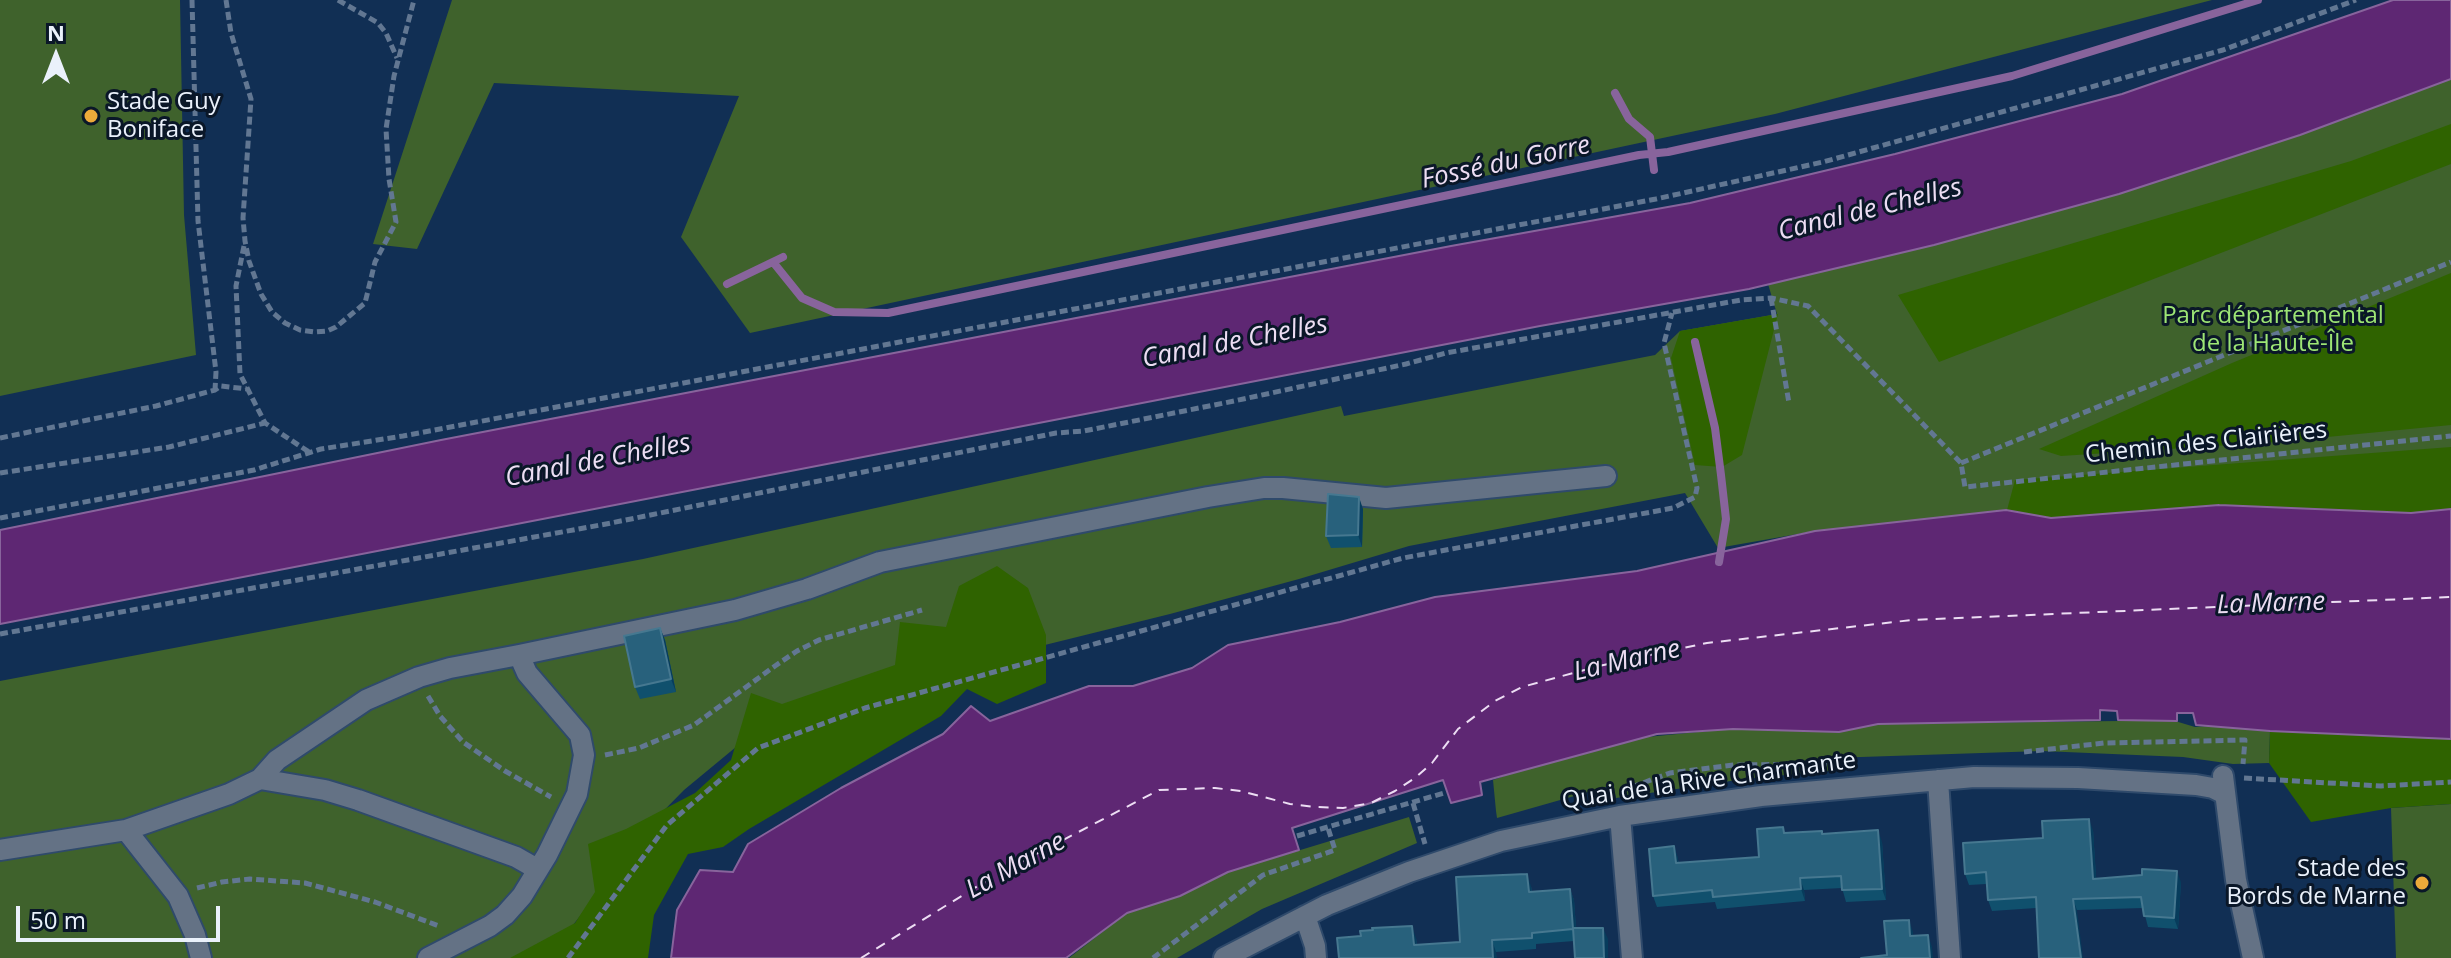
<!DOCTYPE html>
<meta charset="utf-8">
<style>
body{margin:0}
#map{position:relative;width:2451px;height:958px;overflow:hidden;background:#112f54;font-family:"Open Sans",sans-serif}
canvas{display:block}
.north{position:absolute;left:16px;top:16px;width:80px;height:80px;-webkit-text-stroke:6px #0a1728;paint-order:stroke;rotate:0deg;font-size:22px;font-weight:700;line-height:32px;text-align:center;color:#eaf1fb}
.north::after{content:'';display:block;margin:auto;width:28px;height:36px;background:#eaf1fb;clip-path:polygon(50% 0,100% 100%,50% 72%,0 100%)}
.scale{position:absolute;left:16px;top:906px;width:204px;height:36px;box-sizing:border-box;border:4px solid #eaf1fb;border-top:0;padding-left:10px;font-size:24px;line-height:28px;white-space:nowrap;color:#eaf1fb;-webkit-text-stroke:6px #0a1728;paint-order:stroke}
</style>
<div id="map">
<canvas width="2451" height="958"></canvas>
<div class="north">N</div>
<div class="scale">50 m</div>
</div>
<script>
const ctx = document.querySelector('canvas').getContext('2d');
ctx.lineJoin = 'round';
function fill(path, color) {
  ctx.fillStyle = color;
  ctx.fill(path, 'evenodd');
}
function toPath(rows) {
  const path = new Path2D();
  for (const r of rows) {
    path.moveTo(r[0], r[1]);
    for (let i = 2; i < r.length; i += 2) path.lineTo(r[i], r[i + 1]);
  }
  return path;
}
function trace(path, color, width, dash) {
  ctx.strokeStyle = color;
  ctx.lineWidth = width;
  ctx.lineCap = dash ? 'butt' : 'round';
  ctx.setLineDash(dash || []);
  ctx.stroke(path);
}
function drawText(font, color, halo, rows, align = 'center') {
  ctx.font = font + ' "Open Sans",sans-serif';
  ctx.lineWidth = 6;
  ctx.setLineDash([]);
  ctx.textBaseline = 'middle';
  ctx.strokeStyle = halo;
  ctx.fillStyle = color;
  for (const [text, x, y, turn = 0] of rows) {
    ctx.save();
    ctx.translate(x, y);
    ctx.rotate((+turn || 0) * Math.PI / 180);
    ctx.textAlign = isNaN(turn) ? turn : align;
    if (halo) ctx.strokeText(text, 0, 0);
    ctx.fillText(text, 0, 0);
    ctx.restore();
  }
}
const green = toPath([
 [0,0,180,0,184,215,196,355,0,396],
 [452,0,2212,0,1775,114,750,333,681,237,739,96,494,83,417,249,373,244],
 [2451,79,2451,509,2411,513,2219,505,2051,518,2006,510,1815,531,1718,548,1685,493,1409,546,1299,579,1170,614,952,668,759,728,684,790,630,845,609,879,551,953,543,958,0,958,0,681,643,559,1341,406,1344,416,1655,355,1680,331,1777,314,1768,284,1934,245,2119,194,2300,135],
 [2119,721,2175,721,2195,727,2231,724,2270,731,2269,763,2233,764,2183,757,2042,751,1831,758,1829,771,1744,779,1616,798,1613,785,1497,818,1496,811,1493,780,1569,753,1637,738,1728,729,1839,732,1878,724],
 [2451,804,2451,958,2396,958,2391,808],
 [1409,817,1417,843,1262,909,1177,958,1069,958,1127,913,1180,896,1228,872]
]);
const forest = toPath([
 [2451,124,2451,164,1939,362,1898,295,2351,161],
 [2451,273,2451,425,2276,442,2061,456,2039,449,2232,363],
 [1778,314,1742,455,1722,467,1695,465,1671,358,1680,331],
 [2451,447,2451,509,2411,513,2219,505,2051,518,2007,510,2015,480],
 [997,566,1028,588,1046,635,1046,683,997,704,967,689,941,716,749,829,723,847,688,854,654,915,648,958,510,958,575,923,595,892,588,844,626,829,695,793,731,760,751,693,782,704,895,665,900,622,946,627,959,586],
 [2270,731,2451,739,2451,804,2391,808,2311,822,2269,763]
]);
const water = toPath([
 [2393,0,2451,0,2451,79,2300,135,2119,194,1934,245,1749,289,1540,326,0,624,0,530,441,440,1451,246,1690,203,1895,154,2122,94,2393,0],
 [2219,505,2411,513,2451,509,2451,739,2270,731,2196,725,2193,713,2177,713,2177,721,2118,720,2117,711,2100,710,2100,720,1878,724,1839,732,1733,729,1657,734,1480,782,1482,795,1451,803,1443,780,1292,828,1299,850,1228,872,1180,896,1127,913,1066,958,671,958,677,910,700,870,733,872,748,844,841,788,943,734,971,706,990,721,1089,686,1133,686,1192,668,1228,645,1340,622,1435,597,1637,571,1815,531,2006,510,2051,518,2219,505]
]);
const stream = toPath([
 [1615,93,1629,119,1650,137,1654,170],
 [773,262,802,298,834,312,888,313,1639,155,1668,152,2012,76,2258,0],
 [727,284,783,257],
 [1695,342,1715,428,1721,475,1726,519,1719,562]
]);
const ferry = toPath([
 [861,958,994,876,1159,790,1215,788,1241,791,1290,804,1316,807,1343,808,1371,803,1395,791,1415,778,1432,763,1458,729,1495,701,1522,687,1599,666,1707,643,1912,620,2451,597]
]);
const path = toPath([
 [192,0,198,221,216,372,215,390],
 [226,0,231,33,251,99,243,218,245,241,249,261,261,294,272,312,285,323,300,330,315,332,327,331,336,327,365,303,375,262,396,222,389,179,386,129,394,76,414,0],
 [338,0,378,23,386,33,397,58],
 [244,246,236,286,240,374,265,423,309,452],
 [1771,298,1789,403],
 [0,438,156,406,215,390,221,386,247,389],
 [1961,463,2451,262],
 [0,473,169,447,265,423],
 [0,518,254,470,321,449,403,436,1656,199,1823,162,2223,50,2356,0],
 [0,634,606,524,1056,433,1084,431,1234,401,1406,364,1446,353,1741,300,1771,298,1808,306,1961,463,1965,487,2451,436],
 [428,696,440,716,463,742,505,771,551,797],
 [2024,752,2104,743,2245,740,2243,764],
 [605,755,639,748,694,725,775,666,797,651,819,640,922,610],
 [2244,778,2381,786,2451,782],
 [1621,791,1670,773,1734,765,1827,764],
 [1413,803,1425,844],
 [1297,836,1444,793],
 [197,888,222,882,250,879,305,883,375,902,439,926],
 [568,958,667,825,758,748,865,708,1403,558,1673,508,1695,497,1697,488,1664,343,1672,313],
 [1153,958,1263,875,1335,850,1328,828]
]);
const minor = toPath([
 [2223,776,2236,880,2253,958],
 [260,779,325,790,358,800,516,857,537,869],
 [1938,780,1950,958],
 [1620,816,1632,958],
 [126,830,178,896,195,935,201,958],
 [0,850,126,830,229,794,260,779,277,760,366,700,419,677,450,668,519,655,735,610,807,589,880,562,1208,497,1264,488,1283,488,1386,498,1606,476],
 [1305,916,1315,946,1316,958],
 [428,958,490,926,505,915,522,896,547,855,577,794,584,755,580,735,527,673,519,655],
 [1224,958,1327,905,1409,872,1501,841,1620,816,1761,796,1974,777,2078,778,2196,785,2213,788,2225,794]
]);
const wall = toPath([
 [1363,509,1362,547,1331,548,1326,536],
 [660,628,665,640,676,692,640,699,635,687],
 [2093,830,2096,878,2181,882,2178,929,2148,927,2143,908,2077,910,2036,908,1992,911,1988,900,1986,884,1969,885,1965,874],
 [1822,831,1823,834,1882,842,1886,900,1846,902,1842,888,1804,890,1805,901,1717,909,1715,902,1657,907,1653,896,1674,846,1679,863,1759,857,1785,833],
 [1531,886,1532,892,1570,889,1574,900,1576,928,1608,939,1608,958,1575,958,1574,941,1536,944,1536,949,1496,952,1339,958,1416,938,1417,945,1460,942]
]);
const shadedWall = toPath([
 [1359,497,1363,509,1362,547,1358,535],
 [660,628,665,640,676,692,671,679],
 [2089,819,2093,830,2097,890,2093,879],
 [1878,830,1882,842,1886,900,1882,889],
 [1674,846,1678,858,1680,875,1676,863],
 [2177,871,2181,882,2178,929,2174,918],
 [1527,874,1531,886,1533,903,1529,892],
 [1800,878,1804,890,1805,901,1801,889],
 [1570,889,1574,900,1577,941,1573,929],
 [2073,899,2077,910,2083,958,2081,958],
 [1909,920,1913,932,1914,948,1910,936],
 [1412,926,1416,938,1418,957,1414,945],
 [1603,928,1608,939,1608,958,1604,958],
 [1928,935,1932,947,1933,958,1930,958],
 [1492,940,1496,952,1497,958,1493,958]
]);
const building = toPath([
 [1328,494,1359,497,1358,535,1326,536,1328,494],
 [660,628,671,679,635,687,624,636,660,628],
 [2089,819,2093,879,2142,875,2142,869,2177,871,2174,918,2144,916,2141,897,2073,899,2081,958,2039,958,2036,897,1988,900,1986,872,1965,874,1963,843,2043,838,2042,821,2089,819],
 [1783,827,1784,833,1822,831,1822,834,1878,830,1882,889,1842,890,1841,876,1800,878,1801,889,1713,897,1712,890,1653,896,1649,849,1674,846,1676,863,1759,857,1757,829,1783,827],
 [1527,874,1529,892,1570,889,1573,929,1532,933,1532,938,1492,940,1493,958,1339,958,1337,938,1361,936,1360,931,1373,930,1372,928,1412,926,1414,945,1460,942,1456,877,1527,874],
 [1909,920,1910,936,1928,935,1930,958,1861,958,1887,955,1884,921,1909,920],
 [1573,928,1603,928,1604,958,1575,958,1573,928]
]);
const markers = [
 [91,116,8,"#eca93a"],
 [2422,883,8,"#eca93a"]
];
const poiNames = [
 ["Stade Guy",107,102],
 ["Boniface",107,130],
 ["Stade des",2406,869,"right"],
 ["Bords de Marne",2406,897,"right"]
];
const parkNames = [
 ["Parc départemental",2273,316],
 ["de la Haute-Île",2273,344]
];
const streetNames = [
 ["Chemin des Clairières",2206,443,-6],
 ["Quai de la Rive Charmante",1709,781,-8]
];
const waterNames = [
 ["Fossé du Gorre",1506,163,-12],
 ["Canal de Chelles",1870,210,-14],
 ["Canal de Chelles",1235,342,-11],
 ["Canal de Chelles",598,461,-11],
 ["La Marne",2271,604,-2],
 ["La Marne",1627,661,-13],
 ["La Marne",1016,866,-29]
];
fill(green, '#3f622c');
fill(forest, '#2f6300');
fill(water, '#5e2773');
trace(water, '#88649c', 2);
trace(stream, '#88649c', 8);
trace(ferry, '#ecddf3', 2, [10, 8]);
trace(minor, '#2f4a6b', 24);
trace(path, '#627792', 5, [8, 4]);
trace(minor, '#647285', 20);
fill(wall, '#10506d');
fill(shadedWall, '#073c5c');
fill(building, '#28617c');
trace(building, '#467890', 2);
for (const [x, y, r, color] of markers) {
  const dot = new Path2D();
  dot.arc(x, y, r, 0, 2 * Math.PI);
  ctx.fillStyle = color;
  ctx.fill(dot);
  trace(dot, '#0a1728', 3);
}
drawText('24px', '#eaf1fb', '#0a1728', poiNames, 'left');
drawText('24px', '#9de575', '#0a1728', parkNames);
drawText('24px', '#eaf1fb', '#0a1728', streetNames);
drawText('italic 26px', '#ecddf3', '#0a1728', waterNames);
</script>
